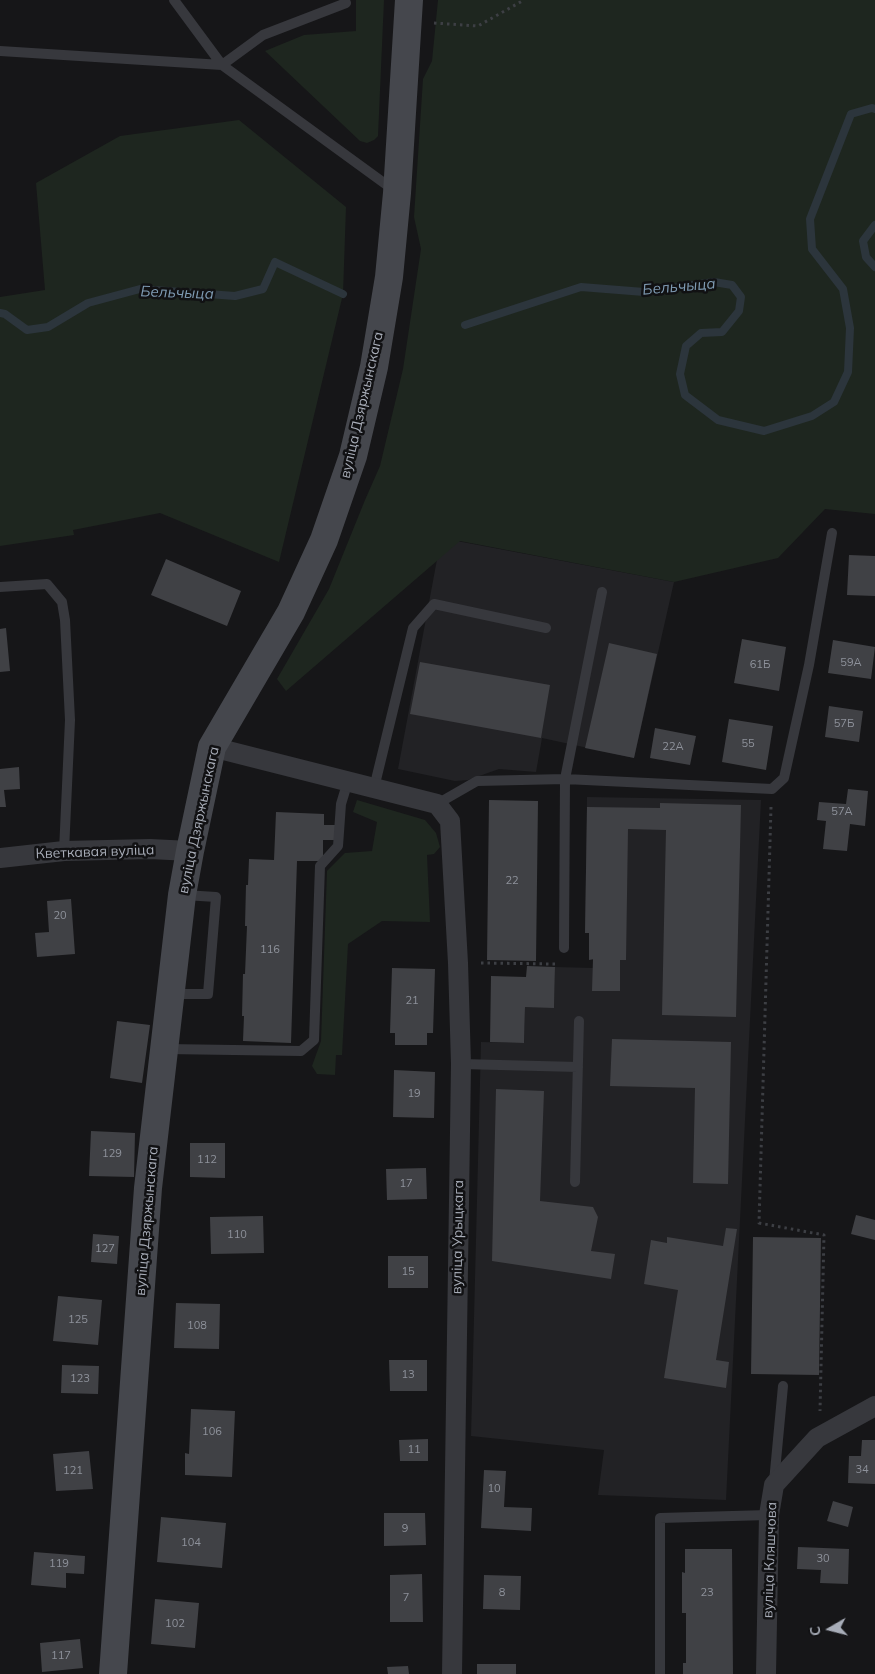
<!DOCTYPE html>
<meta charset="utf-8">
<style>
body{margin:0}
#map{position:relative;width:875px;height:1674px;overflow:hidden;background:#161618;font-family:Mulish,sans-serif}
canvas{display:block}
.north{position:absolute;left:805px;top:1604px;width:50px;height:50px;-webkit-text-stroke:4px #111113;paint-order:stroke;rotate:262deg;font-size:14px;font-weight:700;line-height:20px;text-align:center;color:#a8adb8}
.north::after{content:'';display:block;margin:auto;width:18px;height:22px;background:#a8adb8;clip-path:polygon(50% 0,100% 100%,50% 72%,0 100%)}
</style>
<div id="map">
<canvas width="875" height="1674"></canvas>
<div class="north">С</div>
</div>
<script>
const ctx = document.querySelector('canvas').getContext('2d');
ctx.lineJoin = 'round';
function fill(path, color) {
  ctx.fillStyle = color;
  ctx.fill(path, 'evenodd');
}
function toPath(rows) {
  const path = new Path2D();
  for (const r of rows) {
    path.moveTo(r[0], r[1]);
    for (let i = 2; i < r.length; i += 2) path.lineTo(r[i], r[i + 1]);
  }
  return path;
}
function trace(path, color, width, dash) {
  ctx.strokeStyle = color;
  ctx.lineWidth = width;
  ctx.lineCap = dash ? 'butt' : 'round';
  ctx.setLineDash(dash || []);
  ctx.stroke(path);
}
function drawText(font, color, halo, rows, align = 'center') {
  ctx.font = font + ' Mulish,sans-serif';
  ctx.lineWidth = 5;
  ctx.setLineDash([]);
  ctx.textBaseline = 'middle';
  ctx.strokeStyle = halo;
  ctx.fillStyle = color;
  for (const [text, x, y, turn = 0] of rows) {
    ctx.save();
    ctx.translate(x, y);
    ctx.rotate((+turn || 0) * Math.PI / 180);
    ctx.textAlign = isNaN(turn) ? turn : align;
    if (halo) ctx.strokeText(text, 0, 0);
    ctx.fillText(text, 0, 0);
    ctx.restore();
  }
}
const built = toPath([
 [441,538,674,582,634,758,542,738,536,772,499,769,468,780,455,781,398,769],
 [587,797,761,800,726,1500,598,1495,604,1450,471,1436,481,1042,524,1043,525,1007,554,1007,555,967,593,968,593,960,589,960,589,933,585,933]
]);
const green = toPath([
 [356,0,384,0,378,136,374,140,367,143,360,141,265,51,304,35,356,31],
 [438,0,875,0,875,514,825,509,778,558,674,582,460,541,286,691,277,679,329,589,365,500,380,466,403,369,421,249,414,217,423,79,432,61],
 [239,120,346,207,343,294,279,562,160,513,73,530,74,535,0,546,0,297,45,290,36,183,120,136],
 [357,800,425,820,436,833,440,847,434,854,427,855,430,922,382,921,348,944,342,1055,336,1055,335,1075,317,1074,312,1066,321,1041,327,871,345,853,372,851,377,822,353,812]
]);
const stream = toPath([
 [875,225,863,241,866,257,875,267],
 [0,313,5,314,27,330,48,327,88,303,140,289,235,296,263,289,275,262,343,294],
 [465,325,581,287,644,292,714,282,732,285,741,297,739,311,722,332,701,333,686,346,680,374,685,395,718,420,764,431,812,416,834,402,848,372,850,328,843,289,812,249,810,219,851,114,872,108,875,109]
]);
const building = toPath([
 [849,555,875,556,875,596,847,595],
 [166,559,241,591,227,626,151,595],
 [6,628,10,671,0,672,0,629],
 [742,639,786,647,779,691,734,683],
 [833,640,875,647,871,679,828,673],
 [609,643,657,654,634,758,585,748],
 [420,662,550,685,541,738,410,714],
 [829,706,863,711,859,742,825,737],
 [729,719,773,726,766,770,722,762],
 [655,728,696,736,690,765,650,758],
 [19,767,20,789,4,790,6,807,0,807,0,769],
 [848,789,868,791,865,826,850,824,847,851,823,849,826,821,817,820,819,802,846,804],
 [489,800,538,801,536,961,487,960],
 [660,803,741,805,736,1017,662,1015,666,830,628,829,626,960,620,960,620,991,592,991,593,959,589,960,589,933,585,933,587,807,660,808],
 [276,812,324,814,324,825,338,825,337,840,323,840,323,861,297,861,291,1043,243,1041,244,1016,242,1016,243,974,245,974,247,926,245,926,246,885,248,885,249,859,274,860],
 [71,899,75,954,37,957,35,933,49,932,47,901],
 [527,966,555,967,554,1008,525,1007,524,1043,490,1042,491,976,526,977],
 [392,968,435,969,433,1033,427,1033,427,1045,395,1045,395,1033,390,1033],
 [117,1021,150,1025,142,1083,110,1078],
 [612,1039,731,1042,728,1184,693,1183,695,1088,610,1086],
 [394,1070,435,1072,434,1118,393,1117],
 [496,1089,544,1091,540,1201,593,1207,598,1217,591,1251,615,1254,611,1279,492,1261],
 [91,1131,135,1133,134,1177,89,1176],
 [190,1143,225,1143,225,1178,190,1177],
 [426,1168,427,1199,387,1200,386,1169],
 [856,1215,875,1220,875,1240,851,1234],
 [263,1216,264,1253,211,1254,210,1217],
 [726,1228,737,1229,716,1360,729,1362,726,1388,664,1378,678,1290,644,1284,651,1240,667,1243,667,1237,723,1246],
 [93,1234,119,1236,117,1264,91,1262],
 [753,1237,821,1238,819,1375,751,1374],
 [388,1256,428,1256,428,1288,388,1288],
 [58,1296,102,1300,98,1345,53,1341],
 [176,1303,220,1304,219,1349,174,1348],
 [389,1360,427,1360,427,1391,390,1391],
 [62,1365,99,1366,98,1394,61,1393],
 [191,1409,235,1411,232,1477,185,1475,185,1453,189,1454],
 [428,1439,428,1461,400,1461,399,1440],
 [862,1440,875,1440,875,1484,848,1483,849,1456,861,1456],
 [89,1451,93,1489,56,1491,53,1454],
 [484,1470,506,1471,504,1507,532,1508,531,1531,481,1528],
 [833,1501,853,1507,848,1527,827,1521],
 [384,1513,425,1513,426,1545,384,1546],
 [161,1517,226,1523,222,1568,157,1562],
 [798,1547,849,1549,848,1584,820,1583,821,1570,797,1569],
 [685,1549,732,1549,733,1674,683,1674,683,1663,686,1663,686,1613,682,1613,682,1572,685,1573],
 [34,1552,85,1556,84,1574,66,1573,66,1588,31,1585],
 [422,1574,423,1622,390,1622,390,1575],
 [484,1575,521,1576,520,1610,483,1609],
 [155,1599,199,1603,195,1648,151,1644],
 [80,1639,83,1668,42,1672,40,1643],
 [477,1664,516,1664,516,1674,477,1674],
 [408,1666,409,1674,388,1674,387,1667]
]);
const path = toPath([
 [434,23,478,26,524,0],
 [771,807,759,1223,824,1235,820,1411],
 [481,963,555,964]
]);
const lane = toPath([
 [174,0,222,65,395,191],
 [0,51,222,65,263,35,346,3],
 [0,587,47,584,62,602,65,620,70,720,64,851],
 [374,788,413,628,434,604,546,628],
 [437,804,477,781,565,779,772,789,784,778,809,665,832,533],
 [564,948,565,779,602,592],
 [172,994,208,994,216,897,184,895],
 [166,1049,301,1051,314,1040,320,866,338,846,341,804,348,781],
 [461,1064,578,1067],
 [575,1182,579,1021],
 [774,1482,783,1386],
 [660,1674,660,1518,769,1515]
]);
const street = toPath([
 [212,747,437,804,450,821,458,963,461,1064,452,1674],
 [0,858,64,851,150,849,190,851],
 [766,1674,769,1515,774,1485,817,1438,875,1406]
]);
const secondary = toPath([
 [113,1674,148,1188,182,895,190,851,212,747,291,612,324,540,353,456,374,367,389,277,397,193,409,0]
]);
const numberNames = [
 ["59А",851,663],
 ["61Б",760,665],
 ["57Б",844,724],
 ["55",748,744],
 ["22А",673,747],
 ["57А",842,812],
 ["22",512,881],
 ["20",60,916],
 ["116",270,950],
 ["21",412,1001],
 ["19",414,1094],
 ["129",112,1154],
 ["112",207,1160],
 ["17",406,1184],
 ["110",237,1235],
 ["127",105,1249],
 ["15",408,1272],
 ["125",78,1320],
 ["108",197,1326],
 ["13",408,1375],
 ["123",80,1379],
 ["106",212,1432],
 ["11",414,1450],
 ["34",862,1470],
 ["121",73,1471],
 ["10",494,1489],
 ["9",405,1529],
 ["104",191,1543],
 ["30",823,1559],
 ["119",59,1564],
 ["8",502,1593],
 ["23",707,1593],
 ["7",406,1598],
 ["102",175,1624],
 ["117",61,1656]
];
const streetNames = [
 ["вуліца Дзяржынскага",362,405,-77],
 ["вуліца Дзяржынскага",199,820,-78],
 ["Кветкавая вуліца",95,852,-2],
 ["вуліца Дзяржынскага",147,1221,-85],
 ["вуліца Урыцкага",458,1237,-89],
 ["вуліца Кляшчова",770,1560,-88]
];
const waterNames = [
 ["Бельчыца",679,287,-5],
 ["Бельчыца",177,293,2]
];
fill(built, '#222225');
fill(green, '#1e261f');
trace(stream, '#2c353c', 8);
fill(building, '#404145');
trace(path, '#3d3f44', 3, [2.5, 4]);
trace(lane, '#37383d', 10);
trace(street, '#37383d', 20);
trace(secondary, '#45474d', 28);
drawText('11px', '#8e929b', null, numberNames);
drawText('14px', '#a8adb8', '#111113', streetNames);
drawText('italic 15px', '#7f9bb3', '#111113', waterNames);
</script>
